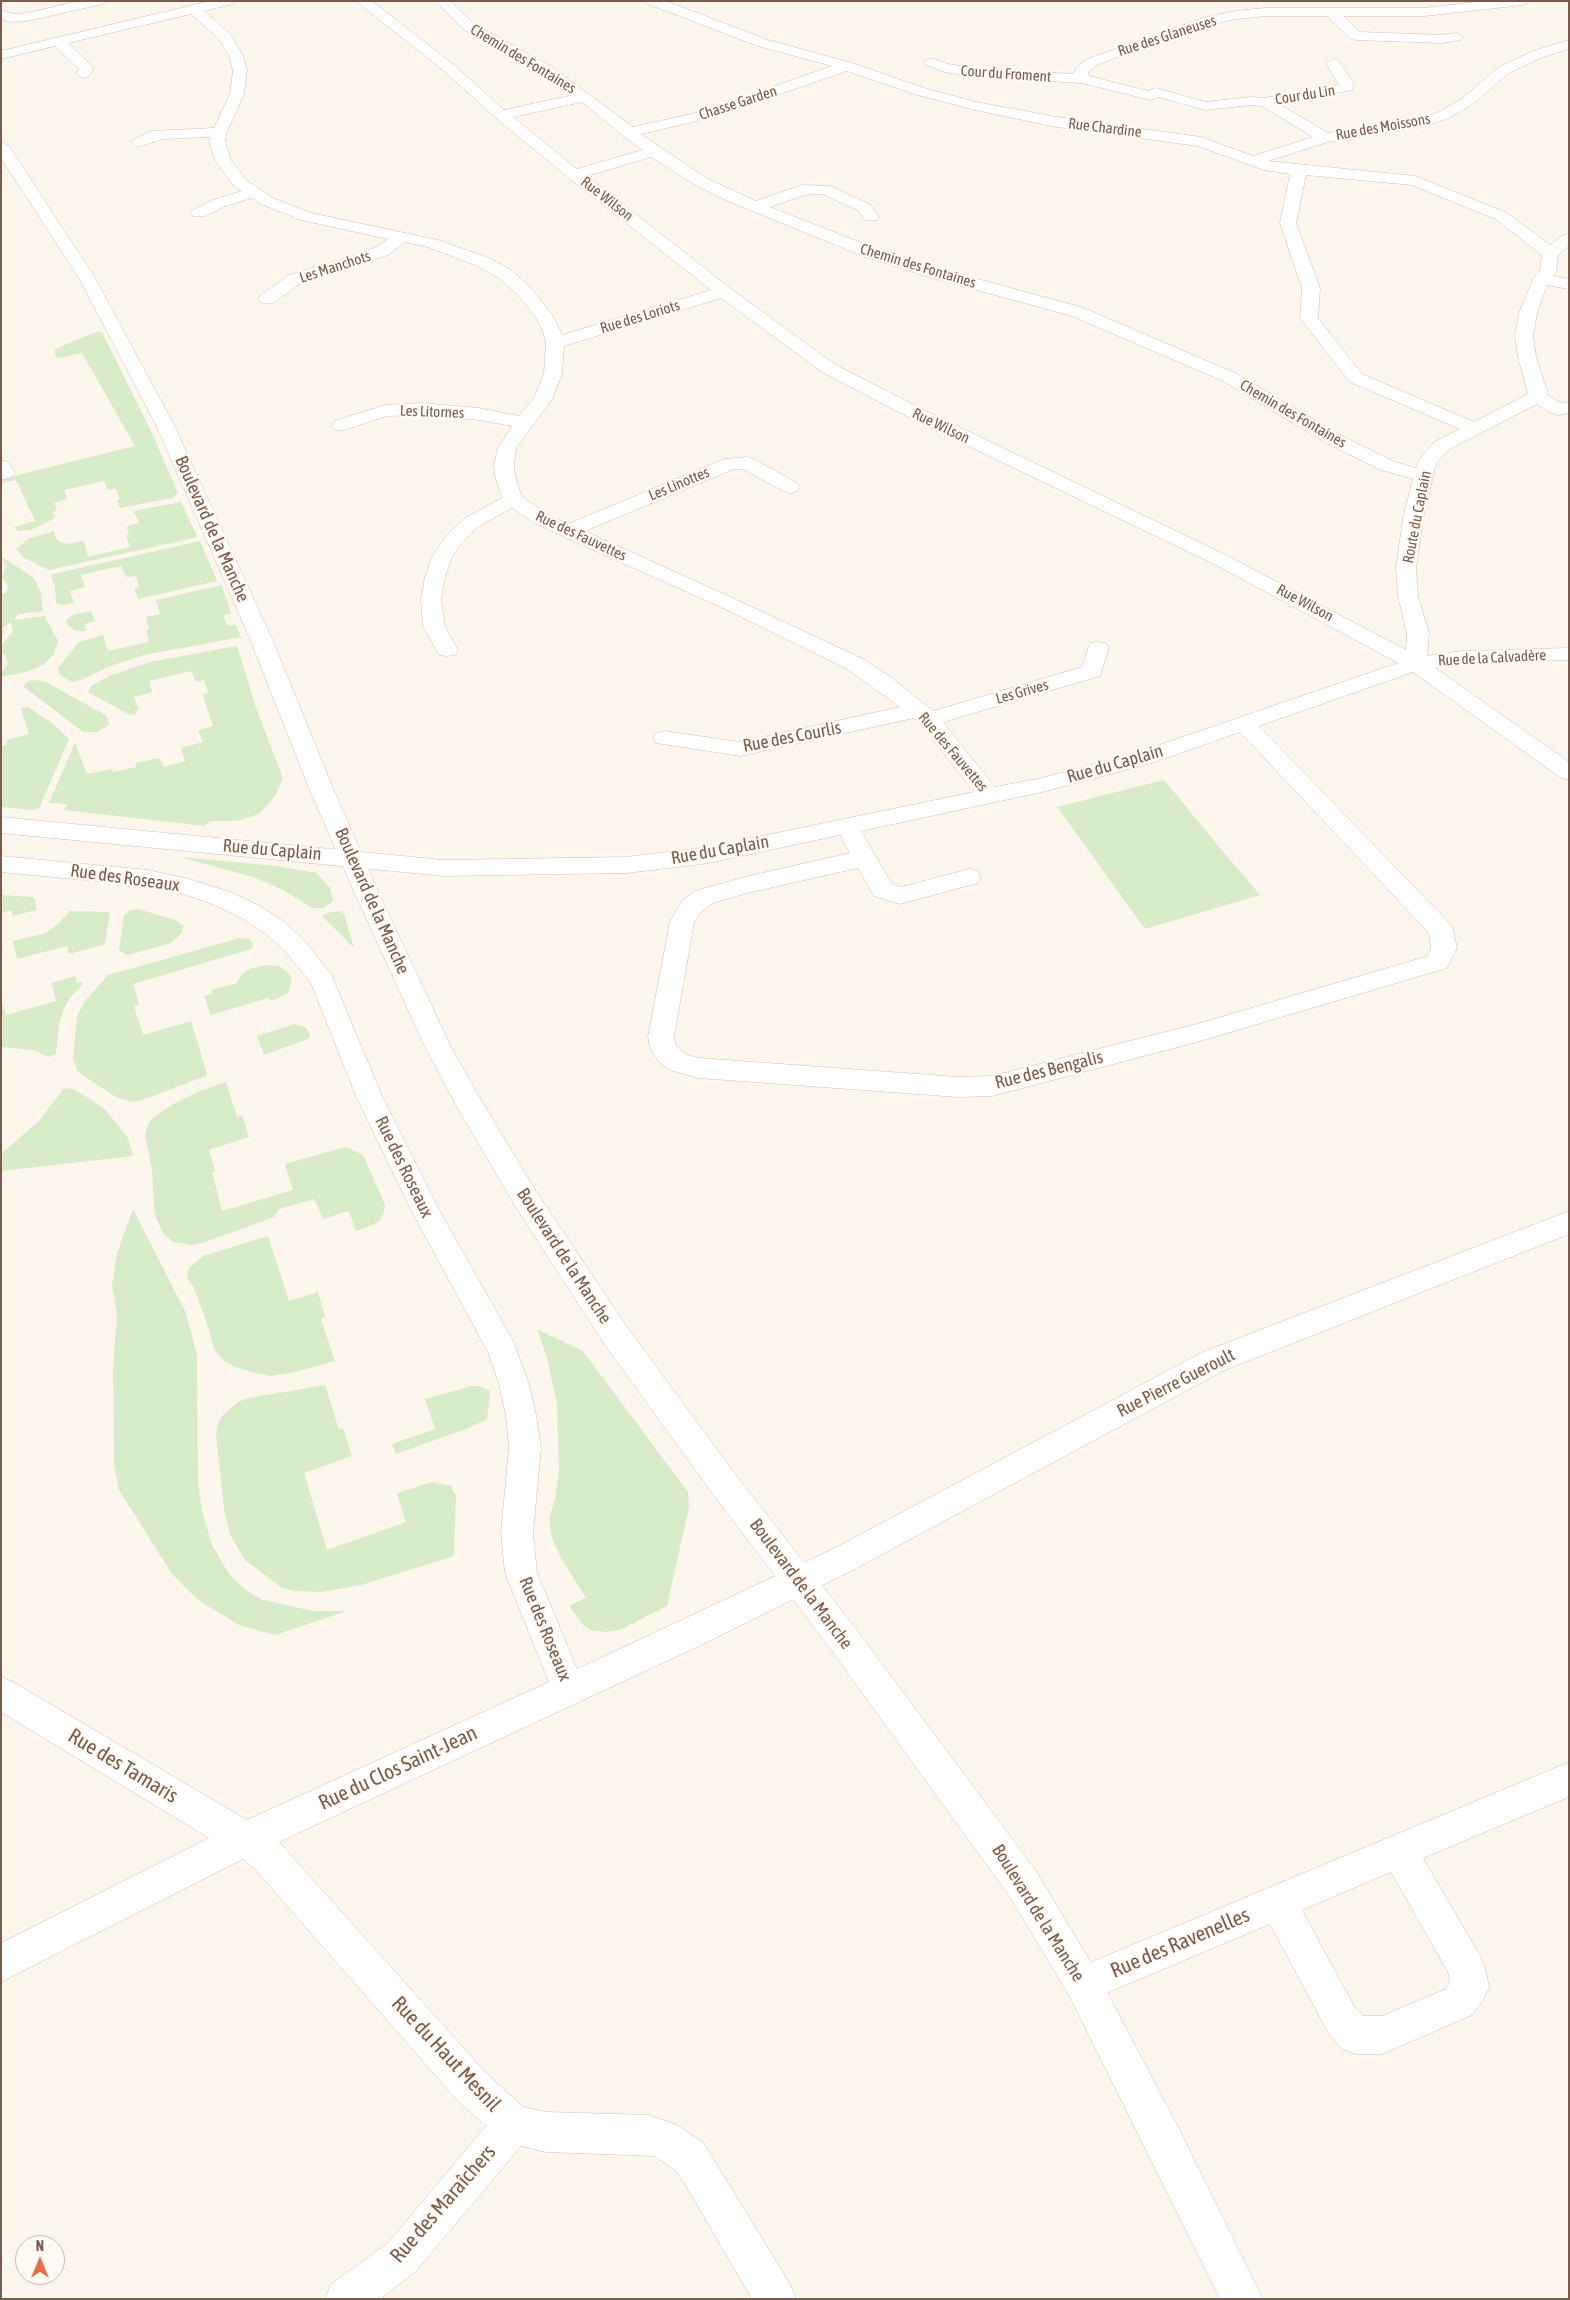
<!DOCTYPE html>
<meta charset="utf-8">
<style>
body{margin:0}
#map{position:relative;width:1570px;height:2300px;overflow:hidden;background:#fdf6ec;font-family:"Asap Condensed",sans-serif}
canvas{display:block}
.frame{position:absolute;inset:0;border:2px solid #7a5c4d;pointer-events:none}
.north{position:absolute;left:15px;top:2235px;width:50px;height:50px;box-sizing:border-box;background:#fffaf3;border:1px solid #cabbb1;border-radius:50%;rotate:0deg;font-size:14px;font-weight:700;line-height:20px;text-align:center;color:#7a5c4d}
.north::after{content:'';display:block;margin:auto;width:18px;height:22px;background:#e76f51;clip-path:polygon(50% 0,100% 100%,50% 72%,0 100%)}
</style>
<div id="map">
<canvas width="1570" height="2300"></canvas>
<div class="frame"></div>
<div class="north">N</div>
</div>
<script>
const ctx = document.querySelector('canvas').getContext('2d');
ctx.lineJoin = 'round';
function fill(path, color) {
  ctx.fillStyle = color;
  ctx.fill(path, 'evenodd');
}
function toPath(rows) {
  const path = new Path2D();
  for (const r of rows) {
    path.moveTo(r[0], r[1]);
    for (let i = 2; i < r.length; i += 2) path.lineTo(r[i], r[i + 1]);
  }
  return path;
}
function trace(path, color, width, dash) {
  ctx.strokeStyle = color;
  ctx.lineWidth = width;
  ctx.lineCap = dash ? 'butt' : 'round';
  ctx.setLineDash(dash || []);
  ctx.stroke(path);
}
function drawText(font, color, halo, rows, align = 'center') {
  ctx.font = font + ' "Asap Condensed",sans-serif';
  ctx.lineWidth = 5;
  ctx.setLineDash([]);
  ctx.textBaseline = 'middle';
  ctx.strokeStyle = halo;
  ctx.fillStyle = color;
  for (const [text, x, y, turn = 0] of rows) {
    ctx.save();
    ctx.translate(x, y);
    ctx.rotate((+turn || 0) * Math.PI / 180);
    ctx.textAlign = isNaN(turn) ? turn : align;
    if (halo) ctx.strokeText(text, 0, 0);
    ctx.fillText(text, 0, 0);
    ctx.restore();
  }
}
const green = toPath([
 [97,332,102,332,152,433,178,493,172,498,120,508,117,500,120,499,116,489,108,490,104,481,64,490,67,499,54,503,57,511,53,512,55,518,31,530,18,531,14,527,35,521,16,480,1,483,1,479,135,446,82,353,57,358,55,354,55,350,64,345],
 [181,502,197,536,194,538,49,570,23,557,16,549,28,539,54,531,57,540,61,542,67,544,84,541,88,557,130,547,126,535,129,534,127,526,139,523,134,511],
 [200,541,217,581,138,599,134,588,139,587,136,576,126,577,121,566,81,575,85,587,70,591,74,603,62,605,56,603,55,586,51,577,53,574],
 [1,556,34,578,41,593,43,611,18,614,14,620,45,616,58,641,54,654,43,665,26,672,1,677,1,673,8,664,5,655,1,653,1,646,13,631,11,622,2,628,4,631,1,636,1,593,6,593,8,586,2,577,6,566],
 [222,585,231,613,223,615,228,626,236,625,241,637,144,655,113,665,78,681,72,682,60,675,58,668,79,642,103,635,108,651,149,642,146,630,149,629,146,617,160,614,156,600],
 [91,611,95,621,85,624,86,631,75,631,66,623,67,619,72,615],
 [237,646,256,708,283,778,275,796,259,814,237,821,211,821,204,826,64,810,67,804,49,803,75,743,87,774,112,769,113,772,136,767,136,763,159,758,164,767,185,761,181,748,203,742,198,730,213,726,203,695,208,693,204,680,196,682,191,671,149,681,152,692,134,697,139,710,135,711,136,714,130,715,88,692,91,686,109,676,150,662],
 [32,680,44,681,102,713,108,718,109,725,97,732,83,732,24,687,25,683],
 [28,707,52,723,69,739,39,808,33,810,1,807,1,746,7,745,6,740,29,734,21,708],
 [1164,780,1226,855,1260,895,1145,929,1057,807],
 [180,857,276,866,317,873,330,888,333,901,324,908,312,908,283,890,253,877],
 [1,895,33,897,36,901,36,910,13,916,11,910,1,913],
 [138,909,175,920,183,926,182,933,171,943,128,955,121,952,119,950,124,915,130,910],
 [70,911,110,912,105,943,102,945,69,954,67,946,17,959,13,941,46,933,59,923],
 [340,911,344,914,354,948,322,916,331,912],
 [240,938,250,939,253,945,251,949,133,984,139,1004,134,1006,143,1035,191,1021,207,1074,206,1076,139,1101,132,1102,116,1097,78,1072,73,1059,77,1016,85,1001,108,975],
 [268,965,279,966,289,973,292,981,288,993,276,999,270,1001,268,998,211,1015,204,996,212,994,211,990,237,983,241,975,251,968],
 [75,976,77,983,82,982,82,985,70,998,65,1007,59,1024,56,1054,49,1057,33,1050,1,1047,1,1000,6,1015,56,1001,52,983],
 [295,1024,306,1028,310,1034,308,1039,264,1055,257,1036],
 [226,1082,237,1117,242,1115,249,1137,209,1150,215,1171,212,1172,222,1211,293,1190,285,1164,342,1148,349,1148,363,1155,385,1205,384,1212,379,1222,356,1231,349,1211,323,1219,314,1199,279,1209,274,1217,202,1243,190,1245,181,1243,173,1242,164,1234,156,1218,154,1209,152,1168,145,1136,147,1128,151,1119,171,1105,197,1092],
 [64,1088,73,1089,82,1094,105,1109,128,1138,133,1156,1,1171,1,1154,40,1120],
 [133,1209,186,1313,197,1356,198,1480,202,1511,212,1545,229,1574,244,1589,263,1600,313,1611,347,1611,275,1635,239,1625,198,1600,172,1574,119,1490,114,1465,113,1369,117,1313,112,1286,117,1253],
 [268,1236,289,1301,318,1292,325,1317,321,1319,335,1361,295,1372,271,1376,251,1372,233,1366,224,1361,214,1349,208,1326,193,1286,187,1278,188,1269,203,1256],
 [537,1329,583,1351,688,1492,689,1507,667,1606,620,1630,606,1632,591,1630,583,1625,569,1606,586,1598,561,1558,552,1538,549,1519,555,1499,559,1471,557,1404,547,1358],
 [325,1385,339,1430,343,1428,352,1456,304,1473,327,1550,406,1522,397,1493,432,1482,451,1486,456,1496,454,1556,361,1585,322,1592,293,1591,281,1587,245,1560,230,1535,224,1510,216,1434,218,1423,223,1415,238,1402,249,1398],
 [472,1386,479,1386,490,1391,487,1419,471,1427,396,1454,392,1444,435,1429,425,1399]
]);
const minor = toPath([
 [79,1,105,1,103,4,27,21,11,22,1,19,1,10,13,14,27,13,79,1],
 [210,1,235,1,233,4,204,11,231,35,243,56,247,71,244,94,227,132,225,141,231,160,246,180,273,198,311,213,438,240,489,258,511,270,531,288,552,315,562,335,711,290,569,178,496,118,444,71,356,1,372,1,454,65,504,110,573,95,540,72,463,29,435,1,450,1,473,23,550,66,633,127,700,112,832,66,758,46,648,4,646,1,666,1,768,40,852,63,924,88,976,102,1057,117,1201,137,1253,156,1313,137,1262,106,1250,105,1206,110,1158,97,1151,100,1082,83,977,77,945,72,926,65,924,62,931,58,948,64,977,69,1074,74,1076,68,1087,59,1206,17,1236,11,1265,8,1424,8,1484,1,1530,1,1523,5,1424,16,1343,16,1360,32,1442,35,1456,33,1463,37,1461,40,1442,43,1356,40,1351,39,1327,16,1265,16,1236,19,1214,24,1141,48,1097,65,1088,72,1089,76,1148,91,1156,88,1206,102,1250,97,1265,98,1339,85,1326,63,1333,59,1338,60,1354,84,1352,90,1279,104,1328,133,1420,118,1439,112,1463,98,1499,67,1533,51,1569,40,1569,49,1543,57,1509,73,1473,104,1449,118,1422,127,1328,142,1268,161,1415,176,1507,213,1550,245,1563,235,1569,233,1569,246,1558,255,1556,272,1553,276,1569,279,1569,289,1547,285,1537,313,1533,336,1536,357,1547,391,1547,395,1561,403,1569,402,1569,413,1558,415,1551,413,1537,404,1448,450,1436,464,1423,519,1416,568,1418,596,1429,633,1427,656,1462,651,1569,648,1569,660,1515,660,1462,663,1435,668,1569,762,1569,780,1561,778,1413,672,1259,726,1450,924,1453,930,1457,948,1447,968,1197,1042,992,1096,958,1097,699,1078,670,1070,659,1062,650,1047,648,1037,670,922,682,901,695,891,745,877,850,853,840,835,709,863,627,873,444,876,1,833,1,817,444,860,627,857,709,847,974,792,921,724,914,718,740,756,656,743,653,738,656,733,664,731,740,742,900,707,847,669,725,609,536,524,512,508,479,526,461,543,452,557,445,577,441,599,445,626,458,650,455,655,447,656,439,655,423,626,421,599,425,577,432,557,447,535,465,518,502,498,495,476,494,464,498,448,512,426,479,420,420,415,387,416,341,431,334,429,332,425,334,421,385,405,420,403,479,408,519,416,534,398,544,374,546,343,542,329,535,316,519,296,499,278,477,266,428,247,405,242,388,255,301,283,273,303,261,303,258,299,261,295,289,275,359,254,376,247,388,239,301,220,261,204,252,198,225,206,205,216,193,216,191,213,193,210,213,200,242,191,234,186,215,160,209,141,210,137,163,139,139,147,134,145,131,142,134,139,151,131,214,128,230,94,233,71,229,56,220,40,191,14,68,43,94,68,88,77,83,78,76,74,79,69,55,46,1,59,1,51,210,1],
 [847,71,914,94,975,110,1057,127,1198,146,1264,170,1290,174,1280,223,1302,288,1300,318,1350,382,1460,429,1434,442,1420,459,1416,468,1395,462,1342,436,1235,373,1084,308,941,269,877,249,770,207,804,195,822,194,859,211,865,220,877,220,879,217,871,205,830,186,802,185,756,201,706,178,641,134,710,118,847,71],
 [582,102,623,136,642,150,577,169,513,117,582,102],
 [651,157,694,184,723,199,865,257,929,277,1072,316,1223,381,1328,444,1381,470,1413,479,1403,519,1396,568,1398,596,1407,633,1406,650,1228,556,924,410,834,364,730,288,587,176,651,157],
 [1306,175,1412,185,1495,219,1542,255,1540,271,1533,279,1519,313,1515,336,1518,357,1528,394,1474,422,1362,374,1318,318,1320,288,1296,223,1306,175],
 [721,298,822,372,910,418,1214,564,1398,663,1136,753,1042,778,995,787,943,722,1100,676,1109,648,1106,643,1098,642,1090,643,1082,667,933,711,892,678,863,659,739,601,585,531,734,469,743,469,783,491,790,493,797,491,800,487,797,483,754,459,747,457,724,459,568,524,550,516,522,497,515,476,514,464,516,448,552,399,562,374,564,346,721,298],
 [1240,732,1429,933,1431,948,1428,956,1197,1024,992,1076,958,1077,699,1058,687,1055,676,1046,674,1037,694,922,700,913,713,903,747,893,858,868,874,896,900,904,978,883,981,877,978,871,969,869,901,887,892,884,861,831,1042,792,1152,763,1240,732],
 [1,460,8,462,11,466,15,473,12,477,1,480,1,460],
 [1,856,148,870,189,879,230,892,258,905,283,921,304,940,331,974,382,1096,438,1208,513,1341,529,1384,536,1415,541,1448,533,1533,537,1573,577,1669,833,1549,1203,1352,1569,1211,1569,1234,1225,1370,855,1569,699,1646,279,1842,485,2072,523,2107,546,2112,649,2115,677,2125,703,2142,790,2284,796,2299,752,2299,685,2184,675,2170,654,2156,546,2152,521,2146,416,2271,380,2299,325,2299,331,2284,388,2243,486,2126,457,2100,255,1869,243,1859,1,1982,1,1943,209,1838,1,1712,1,1677,13,1682,247,1820,549,1682,505,1573,501,1533,509,1448,506,1415,499,1384,488,1352,412,1212,356,1096,311,983,286,952,265,933,240,917,212,904,184,894,148,886,1,872,1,856],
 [1569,1762,1569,1797,1423,1858,1479,1954,1485,1967,1489,1987,1483,2000,1472,2015,1382,2054,1356,2054,1342,2049,1329,2034,1270,1924,1083,2003,1070,1997,1064,1984,1070,1971,1569,1762],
 [1391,1872,1448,1972,1450,1982,1446,1989,1382,2016,1364,2016,1355,2008,1302,1910,1391,1872]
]);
const secondary = toPath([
 [1,141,9,146,95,278,174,425,272,639,333,788,376,887,451,1047,477,1093,537,1193,627,1327,732,1470,856,1629,1036,1871,1096,1971,1179,2129,1263,2299,1220,2299,1070,1997,1010,1897,832,1651,710,1490,605,1345,517,1209,457,1107,425,1047,352,887,309,788,250,639,156,425,79,278,1,158,1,141]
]);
const farStreetnames = [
 ["Rue des Glaneuses",1167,36,-18],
 ["Chemin des Fontaines",523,59,31],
 ["Cour du Froment",1006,74,4],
 ["Cour du Lin",1305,95,-9],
 ["Chasse Garden",738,103,-18],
 ["Rue des Moissons",1383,127,-10],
 ["Rue Chardine",1105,128,7],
 ["Rue Wilson",607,199,38],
 ["Chemin des Fontaines",918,266,17],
 ["Les Manchots",335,267,-18],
 ["Rue des Loriots",640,317,-17],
 ["Les Litornes",432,412,2],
 ["Chemin des Fontaines",1293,414,30],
 ["Rue Wilson",941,426,26],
 ["Les Linottes",679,484,-23],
 ["Route du Caplain",1417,517,-79],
 ["Rue des Fauvettes",581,536,25],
 ["Rue Wilson",1305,603,28],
 ["Rue de la Calvadère",1492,658,-3],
 ["Les Grives",1022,692,-16],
 ["Rue des Fauvettes",953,752,50]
];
const streetNames = [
 ["Boulevard de la Manche",212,529,66],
 ["Rue des Courlis",792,737,-11],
 ["Rue du Caplain",1115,764,-16],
 ["Rue du Caplain",272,850,5],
 ["Rue du Caplain",720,850,-10],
 ["Rue des Roseaux",125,878,8],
 ["Boulevard de la Manche",372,901,66],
 ["Rue des Bengalis",1049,1070,-14],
 ["Rue des Roseaux",404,1167,64],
 ["Boulevard de la Manche",564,1256,57],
 ["Rue Pierre Gueroult",1176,1383,-27],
 ["Boulevard de la Manche",801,1584,53],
 ["Rue des Roseaux",545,1629,68],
 ["Boulevard de la Manche",1038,1913,58]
];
const nearStreetnames = [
 ["Rue des Tamaris",123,1766,31],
 ["Rue du Clos Saint-Jean",398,1768,-25],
 ["Rue des Ravenelles",1180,1943,-23],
 ["Rue du Haut Mesnil",446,2054,47],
 ["Rue des Maraîchers",443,2204,-49]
];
fill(green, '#d8ecc9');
trace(minor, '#d1beb0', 1);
trace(secondary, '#d6c0b0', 1);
fill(minor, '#fff');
fill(secondary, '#fff');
drawText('15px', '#7a5c4d', '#fffaf3', farStreetnames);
drawText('18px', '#7a5c4d', '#fffaf3', streetNames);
drawText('21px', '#7a5c4d', '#fffaf3', nearStreetnames);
</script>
